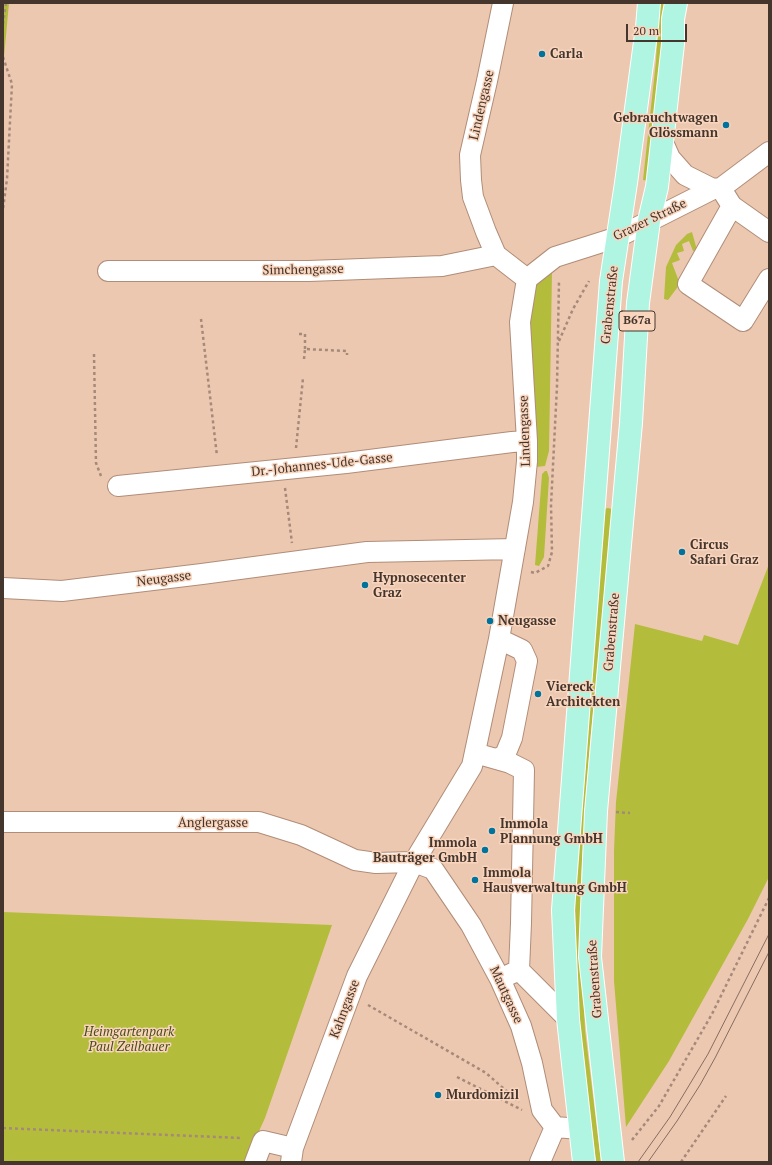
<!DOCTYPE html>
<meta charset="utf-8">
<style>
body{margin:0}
#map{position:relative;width:772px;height:1165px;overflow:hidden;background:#edc8b1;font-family:"PT Serif",serif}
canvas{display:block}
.frame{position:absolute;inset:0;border:4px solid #44362d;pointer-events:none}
.scale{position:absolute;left:626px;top:24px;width:61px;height:18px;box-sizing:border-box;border:2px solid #44362d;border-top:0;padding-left:5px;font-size:12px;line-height:14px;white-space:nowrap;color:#44362d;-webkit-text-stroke:3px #fad5be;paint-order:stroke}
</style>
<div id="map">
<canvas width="772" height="1165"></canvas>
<div class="frame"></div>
<div class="scale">20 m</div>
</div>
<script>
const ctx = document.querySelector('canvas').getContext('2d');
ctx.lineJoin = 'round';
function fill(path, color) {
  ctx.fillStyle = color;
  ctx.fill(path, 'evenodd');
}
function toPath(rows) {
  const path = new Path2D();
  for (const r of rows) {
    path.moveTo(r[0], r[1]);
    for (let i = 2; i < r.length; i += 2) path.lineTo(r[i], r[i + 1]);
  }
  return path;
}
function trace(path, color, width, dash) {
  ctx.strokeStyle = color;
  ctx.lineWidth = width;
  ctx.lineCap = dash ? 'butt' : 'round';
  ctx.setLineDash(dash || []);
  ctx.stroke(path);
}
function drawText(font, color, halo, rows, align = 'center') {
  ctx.font = font + ' "PT Serif",serif';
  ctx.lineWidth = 3;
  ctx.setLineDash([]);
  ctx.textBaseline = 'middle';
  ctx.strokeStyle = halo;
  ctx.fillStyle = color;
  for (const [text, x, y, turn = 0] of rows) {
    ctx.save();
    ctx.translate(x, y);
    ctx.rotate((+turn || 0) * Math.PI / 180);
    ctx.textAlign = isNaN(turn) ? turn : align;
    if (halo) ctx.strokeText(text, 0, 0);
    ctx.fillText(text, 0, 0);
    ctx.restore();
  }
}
const green = toPath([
 [3,3,9,3,3,68],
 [659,3,664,3,661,58,648,181,643,180,656,61],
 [692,232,697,250,693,251,689,241,682,244,684,251,677,253,680,260,672,263,680,284,668,300,664,299,666,267,676,245,687,234],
 [552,272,549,451,545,466,536,467,530,311,536,285,539,281],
 [545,471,547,471,549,478,544,557,539,566,535,565,542,474],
 [608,508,612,509,613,514,590,742,581,879,582,959,585,1030,601,1162,596,1162,580,1033,576,955,575,896,580,808,604,509],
 [769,564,769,877,748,919,669,1061,626,1127,614,981,614,851,616,802,635,624,702,641,704,635,738,645],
 [3,912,332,925,265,1118,245,1162,3,1162]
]);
const path = toPath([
 [3,24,6,3],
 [3,57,12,84,7,179,3,209],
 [201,319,217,456],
 [299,334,305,334,305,349],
 [559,341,573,309,589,281],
 [94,354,96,463,101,476],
 [304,359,305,349,347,351,347,355],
 [296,448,303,378],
 [285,488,292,543],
 [531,572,535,573,548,566,552,552,551,505,557,386,559,281],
 [616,812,630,813],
 [368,1005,486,1073,519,1102],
 [457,1077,522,1110],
 [3,1128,242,1138],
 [632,1140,659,1106,712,1014,769,898],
 [681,1162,726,1096]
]);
const minor = toPath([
 [503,3,487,81,470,155,471,180,473,197,486,232,496,255,527,279],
 [662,140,670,158,685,175,713,189],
 [725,195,732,206,769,232],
 [732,206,688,284,743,321,769,279],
 [108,271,309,271,442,266,496,255],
 [527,279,555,257,618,237,713,189,721,188,769,152],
 [118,486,346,463,512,442,527,441],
 [3,588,62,591,202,574,367,552,515,549],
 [475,753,510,763,524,770,521,923,519,970,500,979],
 [497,759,505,755,512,738,527,661,522,650,499,639],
 [3,822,259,822,301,835,355,860,376,863,414,862,433,869,471,925,500,979,521,1026,532,1063,542,1110,555,1127,580,1129],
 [519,970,568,1019],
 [255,1162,263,1141,293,1148],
 [291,1162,293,1148,357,976,414,862,472,766,499,639,523,502,527,461,527,441,520,322,527,279],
 [540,1162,555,1127]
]);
const major = toPath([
 [584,1162,568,1019,563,910,611,281,626,183,647,27,649,3],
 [613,1162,590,957,596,811,631,423,638,303,649,221,657,187,673,44,673,19,676,3]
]);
const tram = toPath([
 [638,1162,670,1117,708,1054,769,934],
 [648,1162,677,1121,700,1085,715,1058,769,952]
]);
const markers = [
 [542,54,4,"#00739d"],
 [726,125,4,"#00739d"],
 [682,552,4,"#00739d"],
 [365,585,4,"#00739d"],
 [490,621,4,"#00739d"],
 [538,694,4,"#00739d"],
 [492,831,4,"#00739d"],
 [485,850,4,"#00739d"],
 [475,880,4,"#00739d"],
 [438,1095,4,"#00739d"]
];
const shields = [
 [637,321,36]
];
const shieldNames = [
 ["B67a",637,321]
];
const poiNames = [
 ["Carla",550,54],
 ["Gebrauchtwagen",718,118,"right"],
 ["Glössmann",718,133,"right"],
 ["Circus",690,545],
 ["Safari Graz",690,560],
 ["Hypnosecenter",373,578],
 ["Graz",373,593],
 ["Neugasse",498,621],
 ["Viereck",546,687],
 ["Architekten",546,702],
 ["Immola",500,824],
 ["Plannung GmbH",500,839],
 ["Immola",477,843,"right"],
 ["Bauträger GmbH",477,858,"right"],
 ["Immola",483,873],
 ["Hausverwaltung GmbH",483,888],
 ["Murdomizil",446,1095]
];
const streetNames = [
 ["Lindengasse",482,105,-77],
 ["Grazer Straße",650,220,-26],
 ["Simchengasse",303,270,-1],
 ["Grabenstraße",610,305,-84],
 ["Lindengasse",525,431,-92],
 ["Dr.-Johannes-Ude-Gasse",322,465,-6],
 ["Neugasse",164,579,-7],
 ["Grabenstraße",612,632,-85],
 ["Anglergasse",213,823],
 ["Grabenstraße",595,979,-94],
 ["Mautgasse",506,995,65],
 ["Kahngasse",345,1009,-69]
];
const parkNames = [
 ["Heimgartenpark",129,1032],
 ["Paul Zeilbauer",129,1047]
];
fill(green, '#b4bc3c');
trace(minor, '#b08d78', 22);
trace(major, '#fff', 24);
trace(path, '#a58a79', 2.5, [3, 3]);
trace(minor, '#fff', 20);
trace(major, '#b0f5e2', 22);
trace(tram, '#846d5f', 1);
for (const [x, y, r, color] of markers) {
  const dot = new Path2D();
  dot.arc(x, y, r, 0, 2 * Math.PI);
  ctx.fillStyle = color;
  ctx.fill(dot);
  trace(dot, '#fad5be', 1.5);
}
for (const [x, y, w] of shields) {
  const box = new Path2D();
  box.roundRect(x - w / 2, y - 10, w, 20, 3);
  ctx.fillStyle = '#fad5be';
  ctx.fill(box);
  trace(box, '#44362d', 1);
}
drawText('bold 12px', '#44362d', null, shieldNames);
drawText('bold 13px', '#44362d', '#fad5be', poiNames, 'left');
drawText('13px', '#44362d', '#fad5be', streetNames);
drawText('italic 13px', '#494d18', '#fad5be', parkNames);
</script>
